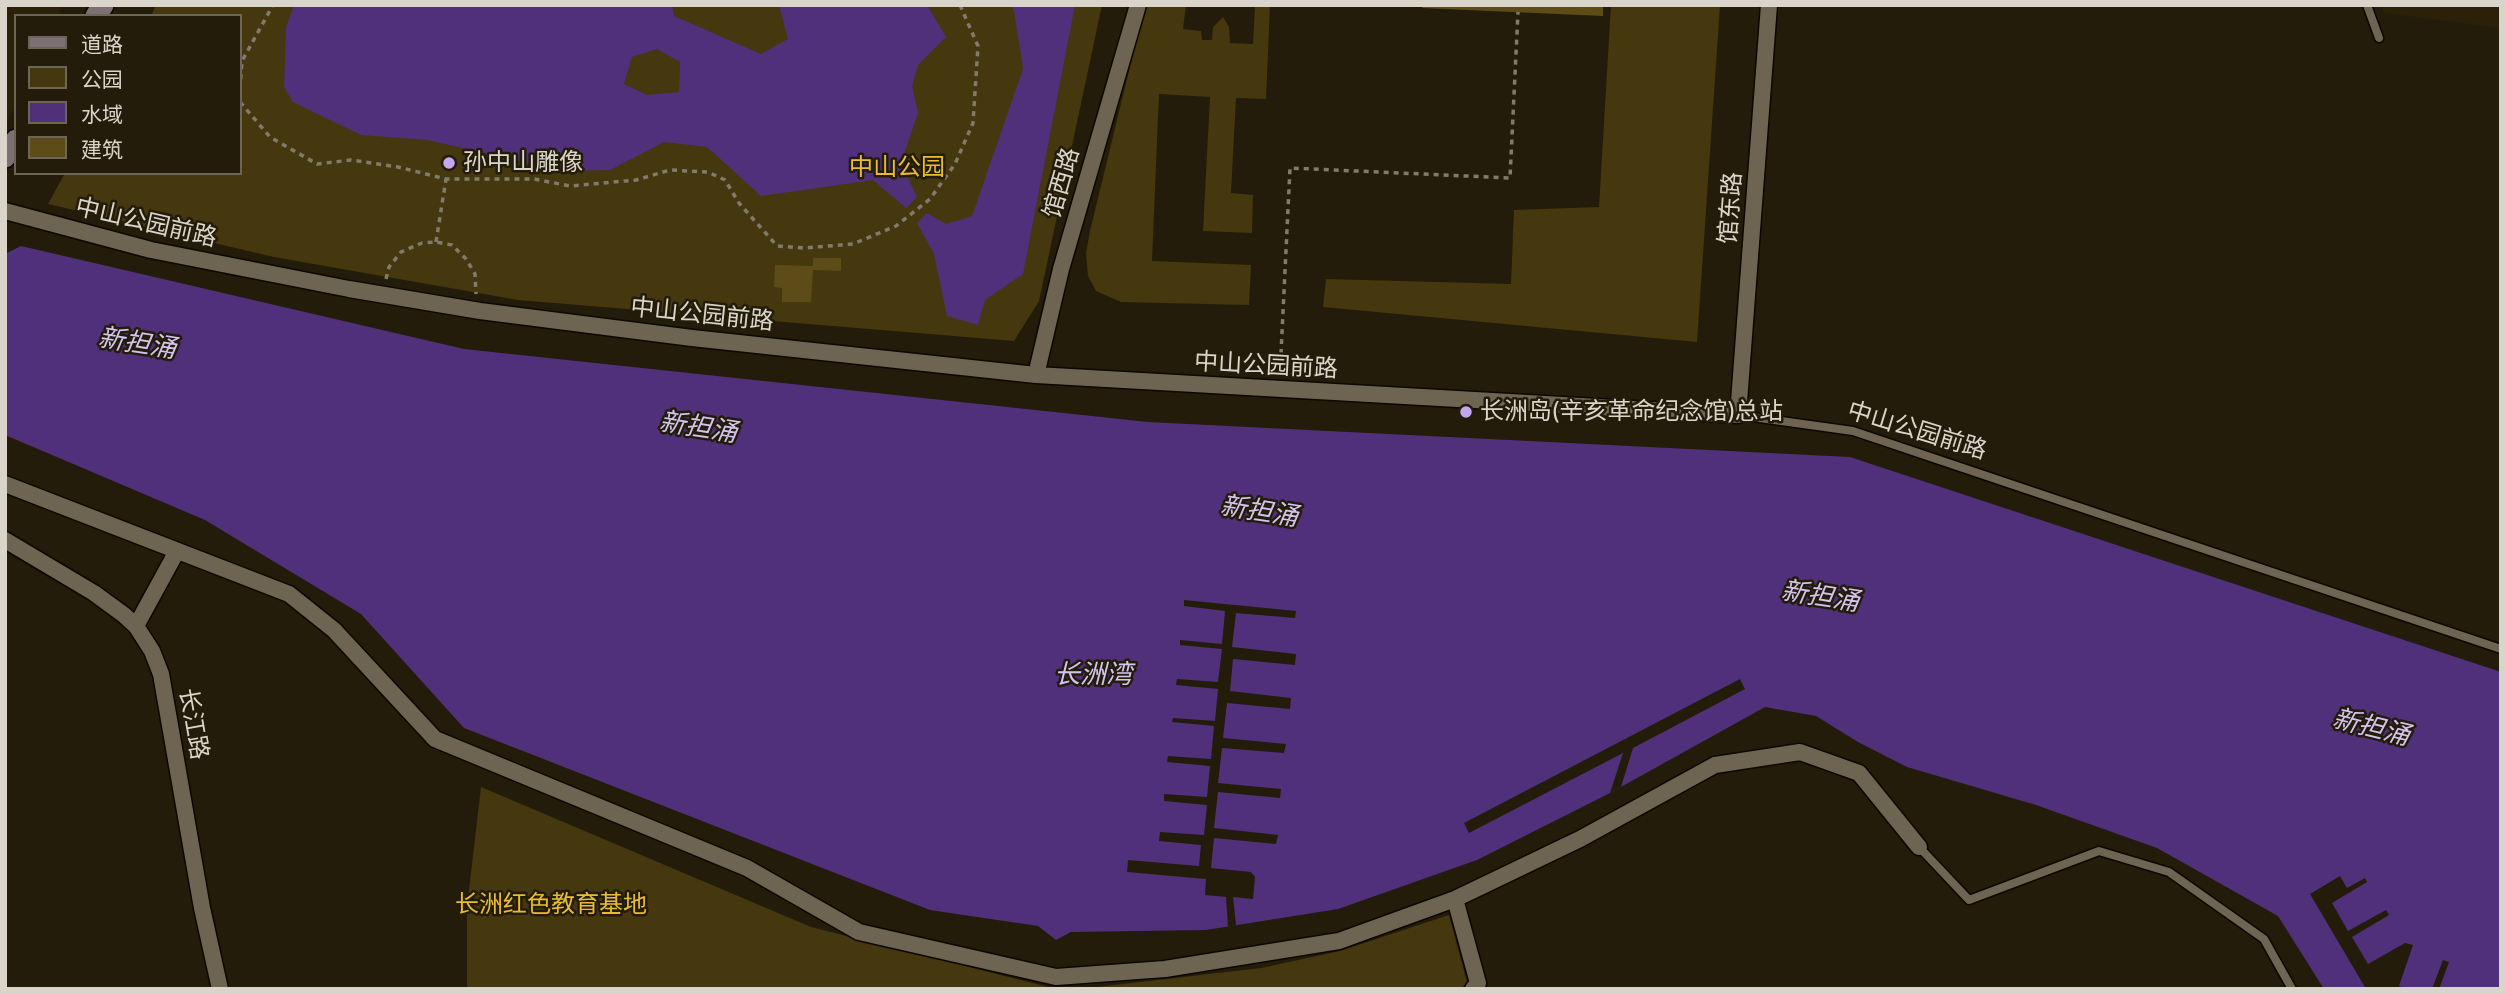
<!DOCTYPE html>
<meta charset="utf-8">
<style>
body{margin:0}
#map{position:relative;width:2506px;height:994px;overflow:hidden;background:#231c0a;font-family:Cabin,"Noto Sans SC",sans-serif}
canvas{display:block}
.frame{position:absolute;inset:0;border:7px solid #d9d5ca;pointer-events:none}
.legend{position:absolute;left:14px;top:14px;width:228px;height:161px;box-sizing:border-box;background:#231c0a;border:2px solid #6c6657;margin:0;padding:9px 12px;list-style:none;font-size:21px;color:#d9d5ca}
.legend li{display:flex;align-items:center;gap:14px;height:35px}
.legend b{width:35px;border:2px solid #6c6657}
</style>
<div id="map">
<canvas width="2506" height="994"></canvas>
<div class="frame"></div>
<ul class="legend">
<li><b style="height:9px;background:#7c7075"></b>道路</li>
<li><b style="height:19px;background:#45370e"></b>公园</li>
<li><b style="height:19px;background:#50307a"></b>水域</li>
<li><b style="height:19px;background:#5e4c18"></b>建筑</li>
</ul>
</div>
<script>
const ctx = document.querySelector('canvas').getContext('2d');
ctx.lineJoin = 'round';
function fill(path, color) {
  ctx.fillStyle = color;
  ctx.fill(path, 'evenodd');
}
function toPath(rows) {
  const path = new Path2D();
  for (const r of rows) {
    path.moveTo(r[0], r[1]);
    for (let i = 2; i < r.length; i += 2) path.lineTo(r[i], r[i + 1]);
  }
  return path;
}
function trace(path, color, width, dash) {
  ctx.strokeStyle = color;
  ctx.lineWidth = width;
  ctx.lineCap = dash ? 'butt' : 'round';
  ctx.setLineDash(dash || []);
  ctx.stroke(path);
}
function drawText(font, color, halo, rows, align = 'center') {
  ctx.font = font + ' Cabin,"Noto Sans SC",sans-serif';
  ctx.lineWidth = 5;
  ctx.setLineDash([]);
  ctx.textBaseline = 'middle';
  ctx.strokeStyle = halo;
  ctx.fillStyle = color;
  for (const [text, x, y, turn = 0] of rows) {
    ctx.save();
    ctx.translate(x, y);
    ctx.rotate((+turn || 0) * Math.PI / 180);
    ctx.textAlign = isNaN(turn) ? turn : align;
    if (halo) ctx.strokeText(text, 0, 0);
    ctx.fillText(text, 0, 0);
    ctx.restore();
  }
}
const built = toPath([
 [5,5,63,5,58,16,16,16,16,104,5,126],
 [2381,5,2501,5,2501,28,2384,13]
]);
const green = toPath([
 [156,5,1102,5,1039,301,1014,341,518,300,274,257,48,204,65,173,240,173,240,16,151,16],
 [1145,5,1186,5,1183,29,1201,31,1202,40,1212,40,1213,27,1223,17,1229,27,1230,43,1253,44,1255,5,1270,5,1266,99,1236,98,1231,193,1253,195,1252,233,1203,231,1210,97,1159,94,1152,261,1251,265,1249,305,1121,302,1096,291,1088,276,1086,253,1090,231],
 [1611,5,1720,5,1697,342,1323,307,1326,279,1511,284,1514,210,1599,207],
 [481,787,811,927,1056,989,467,989,467,907],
 [1449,915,1467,982,1461,989,1080,989,1261,968,1340,951]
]);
const water = toPath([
 [294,5,672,5,674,16,761,54,788,39,779,5,927,5,946,37,918,65,912,86,918,113,901,163,917,197,906,208,873,180,761,196,707,147,664,142,610,170,564,171,427,140,361,135,293,102,284,87,286,27],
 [657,49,680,62,679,92,647,95,624,84,632,57],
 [1011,5,1075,5,1023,274,985,300,978,325,947,316,934,254,917,223,927,213,946,224,972,216,1023,69,1014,11],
 [21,246,464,349,1148,422,1850,457,2501,672,2501,989,2324,989,2278,916,2157,848,2036,805,1907,767,1858,742,1816,716,1765,707,1610,793,1477,860,1338,909,1206,930,1071,932,1056,940,1038,926,930,910,464,728,361,614,205,520,5,435,5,254]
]);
const pier = toPath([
 [1184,600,1296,611,1295,618,1236,613,1232,647,1296,654,1295,665,1233,659,1230,691,1291,698,1290,709,1227,703,1223,738,1286,744,1284,753,1222,748,1218,783,1281,789,1280,798,1218,792,1214,828,1278,835,1276,844,1214,838,1211,868,1251,872,1255,877,1253,899,1233,897,1236,925,1228,927,1226,897,1205,895,1206,879,1127,872,1128,860,1199,866,1201,845,1159,841,1160,832,1204,835,1207,805,1164,801,1164,794,1207,797,1210,766,1167,762,1168,756,1211,759,1214,726,1172,722,1173,718,1215,721,1218,689,1176,685,1177,679,1218,682,1222,649,1180,645,1180,640,1222,644,1225,611,1184,606],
 [1740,679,1745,689,1633,748,1621,787,1610,793,1623,753,1469,833,1464,823],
 [2340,876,2347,888,2365,878,2367,882,2332,903,2348,931,2386,910,2389,915,2352,937,2368,964,2405,943,2413,945,2399,986,2406,989,2366,989,2310,894],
 [2443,960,2449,962,2439,989,2432,989]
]);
const building = toPath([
 [1423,5,1603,5,1603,16,1422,8],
 [813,258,841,258,841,271,813,270,811,302,782,302,782,288,774,287,775,265,813,266]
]);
const path = toPath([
 [240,89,242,61,273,5],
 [240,102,270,137,317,164,351,160,398,167,446,179,534,179,570,186,636,180,670,170,708,172,725,180,739,203,777,246,804,248,853,244,896,226,930,199,955,164,973,123,978,46,960,5],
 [436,242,446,179],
 [386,279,389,267,401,252,422,243,436,242,452,245,466,259,475,274,476,294],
 [1280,374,1290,168,1510,178,1518,12]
]);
const lane = toPath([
 [2367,5,2379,38],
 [1738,415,1853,431,2501,649],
 [1919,847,1969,900,2099,851,2169,872,2264,939,2292,989]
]);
const street = toPath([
 [5,211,151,250,349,289,480,311,692,338,1036,375,1738,415,1769,5],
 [1036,375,1061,269,1138,5],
 [5,484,289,594,334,630,435,739,747,868,859,932,1056,977,1165,969,1339,941,1455,899,1580,839,1715,765,1800,752,1859,773,1919,847],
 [5,540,94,593,124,615,136,626,152,651,161,674,202,908,220,989],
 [136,626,177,551],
 [1455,899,1478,983,1473,989]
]);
const secondary = toPath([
 [96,16,103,5],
 [5,157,16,140]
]);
const markers = [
 [449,163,7,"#c3a7f2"],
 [1466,412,7,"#c3a7f2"]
];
const poiNames = [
 ["孙中山雕像",463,163],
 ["长洲岛(辛亥革命纪念馆)总站",1480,412]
];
const parkNames = [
 ["中山公园",897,168],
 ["长洲红色教育基地",551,905]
];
const streetNames = [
 ["馆西路",1062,183,-74],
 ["馆东路",1731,208,-86],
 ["中山公园前路",146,223,13],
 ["中山公园前路",702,315,6],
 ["中山公园前路",1266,366,3],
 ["中山公园前路",1917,431,17],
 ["长江路",193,724,80]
];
const waterNames = [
 ["新担涌",137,344,9],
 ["新担涌",698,428,9],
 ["新担涌",1259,512,9],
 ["新担涌",1820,597,9],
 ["长洲湾",1093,675],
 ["新担涌",2371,728,14]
];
fill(built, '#2a2108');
fill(green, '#45370e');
fill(water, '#50307a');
fill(pier, '#231c0a');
fill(building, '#5e4c18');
trace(lane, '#0c0700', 11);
trace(street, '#0c0700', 19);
trace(secondary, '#0c0700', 24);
trace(path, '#807b6c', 3.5, [5, 5]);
trace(lane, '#6d6551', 8);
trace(street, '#6d6551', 16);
trace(secondary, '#7c7075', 21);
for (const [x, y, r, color] of markers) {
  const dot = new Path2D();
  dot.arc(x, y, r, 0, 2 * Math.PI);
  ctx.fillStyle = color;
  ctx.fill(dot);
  trace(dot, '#231c0a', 2.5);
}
drawText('24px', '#d9d5ca', '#231c0a', poiNames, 'left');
drawText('24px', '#e9bc35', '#231c0a', parkNames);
drawText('24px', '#d9d5ca', '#231c0a', streetNames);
drawText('italic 26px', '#d3c4ef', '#231c0a', waterNames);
</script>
